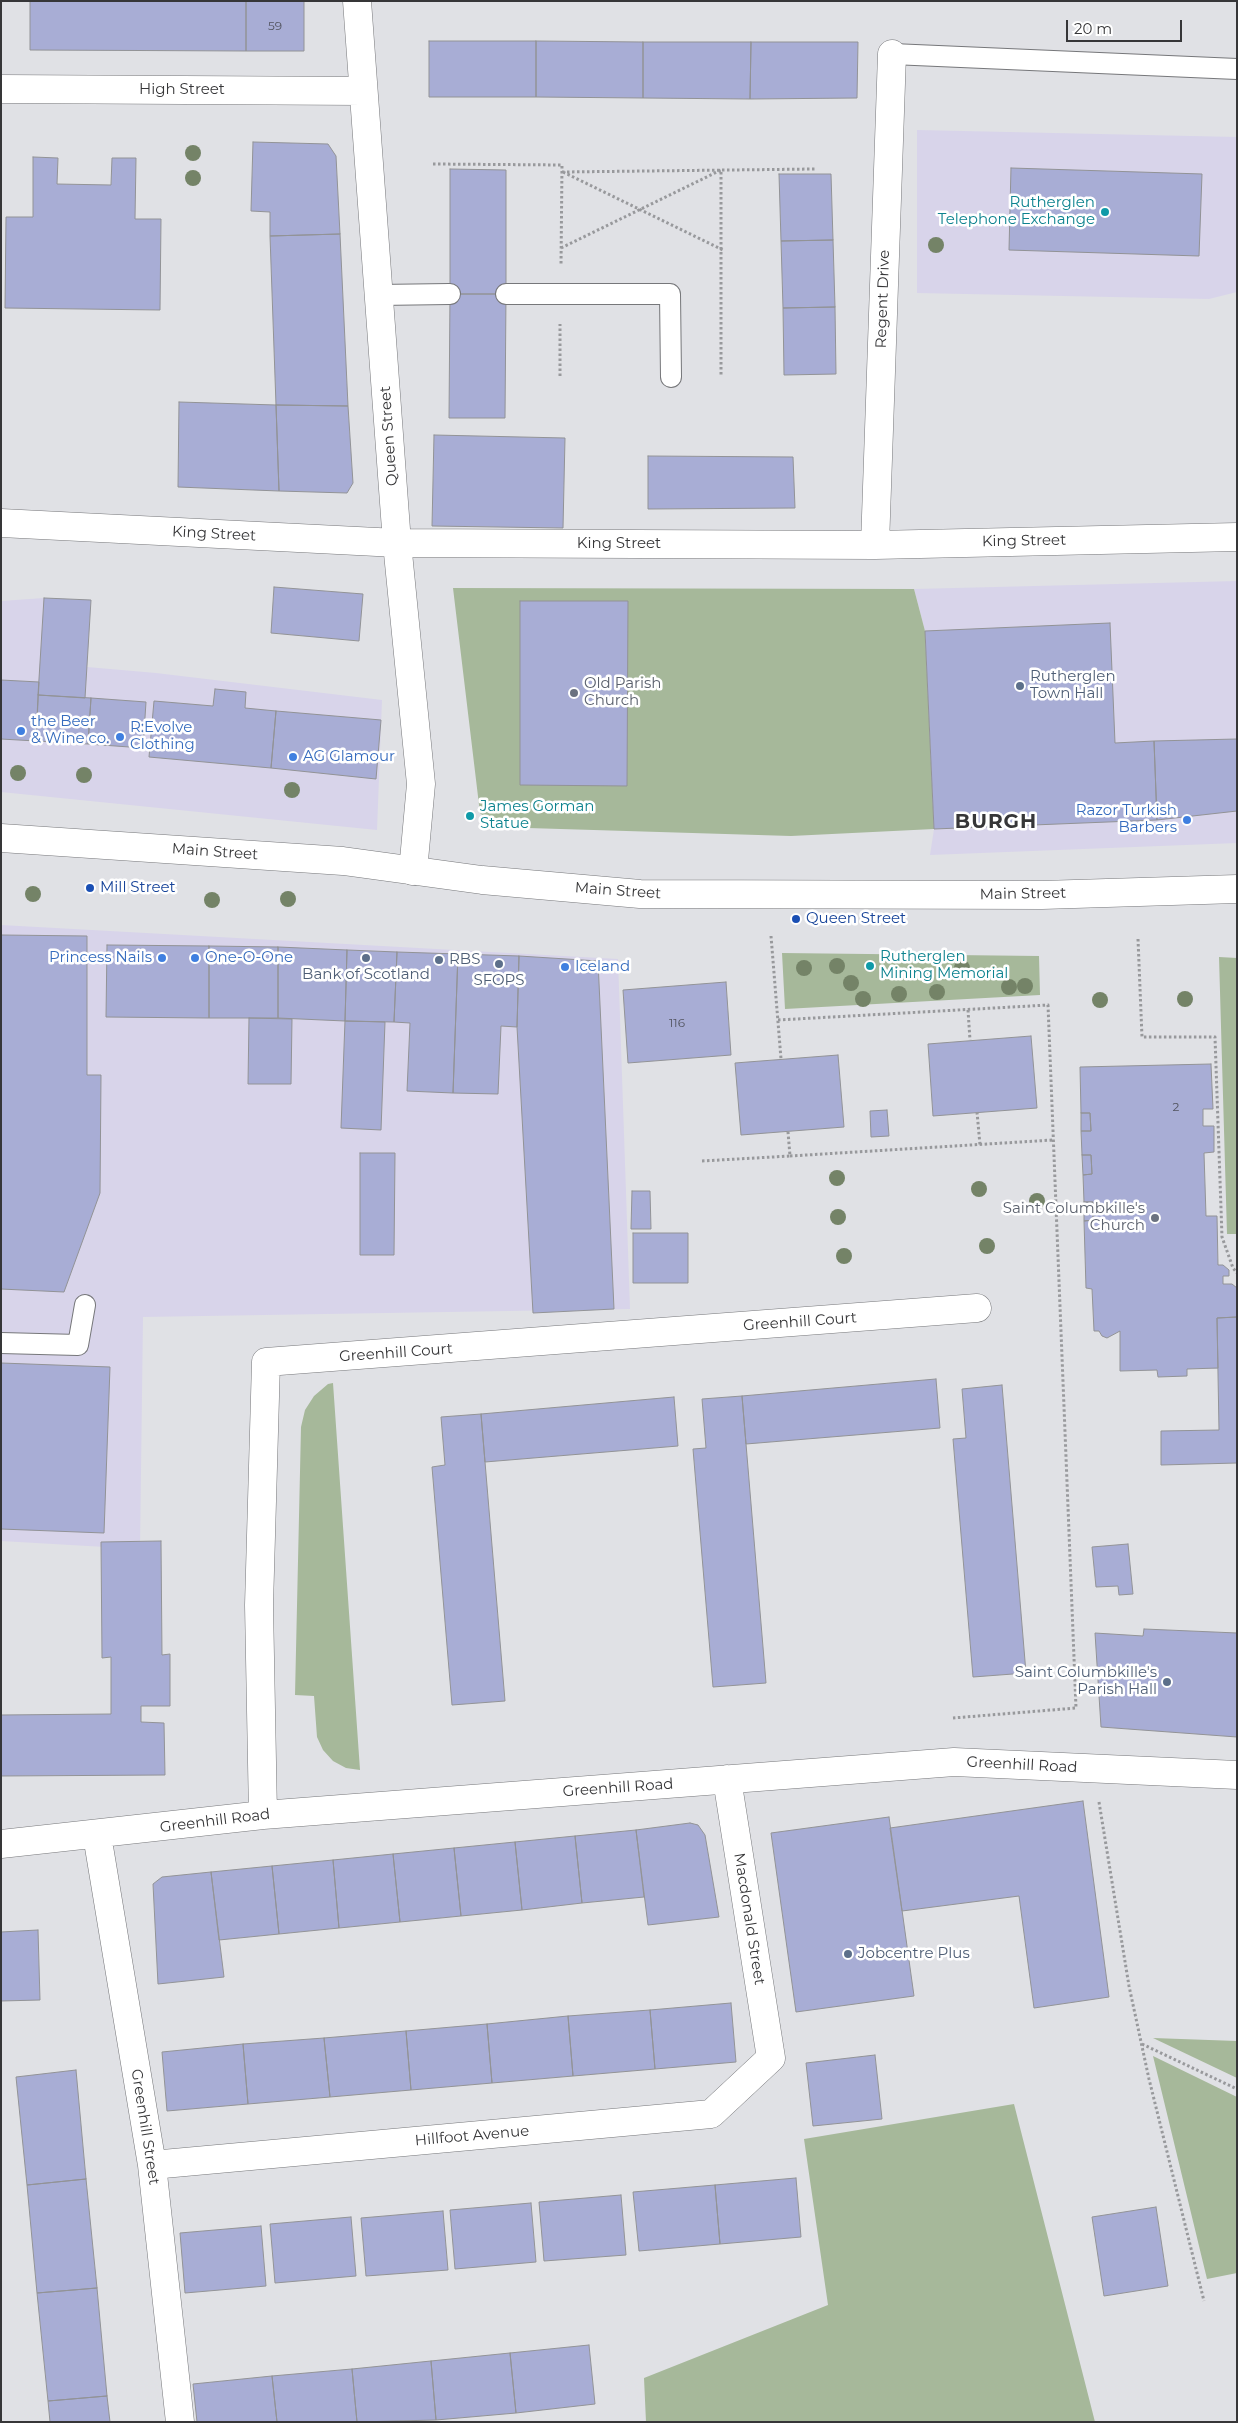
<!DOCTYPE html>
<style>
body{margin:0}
#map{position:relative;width:1238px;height:2423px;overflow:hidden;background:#e0e1e5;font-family:Montserrat,sans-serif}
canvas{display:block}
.frame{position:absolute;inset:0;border:2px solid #363638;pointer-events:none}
.scale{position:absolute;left:1066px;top:20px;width:116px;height:22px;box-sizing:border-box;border:2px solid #363638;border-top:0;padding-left:6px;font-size:15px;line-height:18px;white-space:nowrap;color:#363638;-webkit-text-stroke:4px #fff;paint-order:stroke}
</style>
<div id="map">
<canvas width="1238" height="2423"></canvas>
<div class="frame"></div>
<div class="scale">20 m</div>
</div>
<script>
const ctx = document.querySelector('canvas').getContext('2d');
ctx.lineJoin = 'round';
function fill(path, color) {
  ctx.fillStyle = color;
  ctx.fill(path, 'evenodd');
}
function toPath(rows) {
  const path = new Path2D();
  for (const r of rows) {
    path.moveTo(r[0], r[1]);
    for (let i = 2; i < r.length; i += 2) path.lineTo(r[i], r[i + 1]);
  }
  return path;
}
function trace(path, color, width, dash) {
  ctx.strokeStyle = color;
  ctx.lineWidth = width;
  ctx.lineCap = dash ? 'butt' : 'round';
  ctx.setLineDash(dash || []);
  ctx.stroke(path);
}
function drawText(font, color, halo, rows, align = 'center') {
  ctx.font = font + ' Montserrat,sans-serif';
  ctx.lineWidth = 5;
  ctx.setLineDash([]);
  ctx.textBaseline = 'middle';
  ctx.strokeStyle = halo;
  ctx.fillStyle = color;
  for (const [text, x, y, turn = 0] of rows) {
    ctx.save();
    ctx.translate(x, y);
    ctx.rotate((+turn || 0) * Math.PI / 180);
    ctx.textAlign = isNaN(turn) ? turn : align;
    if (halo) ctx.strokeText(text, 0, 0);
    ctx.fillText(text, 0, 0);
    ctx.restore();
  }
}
const commercial = toPath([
 [917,130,1237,137,1237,292,1209,299,917,293],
 [1237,581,1237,843,930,855,934,829,925,631,914,589],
 [44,598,91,600,87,667,156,673,382,700,377,830,1,792,1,601],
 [1,925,618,959,630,1309,143,1317,140,1549,1,1541]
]);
const green = toPath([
 [453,588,914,589,925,631,934,829,791,836,495,827,480,813],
 [782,953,1039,956,1040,995,785,1009],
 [1219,957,1237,958,1237,1234,1227,1234],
 [333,1383,360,1770,346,1768,333,1761,323,1750,317,1737,314,1696,295,1695,301,1427,305,1410,314,1396,328,1384],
 [1153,2038,1237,2041,1237,2078],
 [1153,2056,1237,2097,1237,2273,1207,2279],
 [1014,2104,1095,2422,646,2422,644,2378,828,2305,804,2139]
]);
const building = toPath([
 [30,1,246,1,246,51,30,50,30,1],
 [246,1,304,1,304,51,246,51,246,1],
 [429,41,536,41,536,97,429,97,429,41],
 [536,41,643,42,643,98,536,97,536,41],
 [643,42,751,42,750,99,643,98,643,42],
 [751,42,858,42,857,98,750,99,751,42],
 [253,142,328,144,336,156,340,234,270,236,270,212,251,211,253,142],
 [33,157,58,158,57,184,111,185,112,158,136,158,135,219,161,219,160,310,5,308,6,217,33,217,33,157],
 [1011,168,1202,174,1199,256,1009,250,1011,168],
 [450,169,506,170,506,294,450,294,450,169],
 [779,174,831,174,833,240,781,241,779,174],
 [340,234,348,406,276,405,270,236,340,234],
 [833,240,835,307,783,308,781,241,833,240],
 [450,294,506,294,505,418,449,418,450,294],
 [835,307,836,374,784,375,783,308,835,307],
 [179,402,276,405,279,491,178,487,179,402],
 [276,405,348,406,353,483,347,493,279,491,276,405],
 [434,435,565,438,563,528,432,526,434,435],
 [648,456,793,457,795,508,648,509,648,456],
 [274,587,363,594,359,641,271,633,274,587],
 [44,598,91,600,85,698,38,695,44,598],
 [520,601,628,601,627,786,520,785,520,601],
 [1110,623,1115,743,1154,741,1157,820,934,829,925,631,1110,623],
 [1,680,39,682,36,741,1,739,1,680],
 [215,689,246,692,245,708,276,711,271,768,149,757,154,701,213,706,215,689],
 [38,695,91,698,88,744,36,741,38,695],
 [91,698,146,702,143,748,88,744,91,698],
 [276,711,381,720,376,779,271,768,276,711],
 [1237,739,1237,811,1157,820,1154,741,1237,739],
 [1,935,87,936,87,1075,101,1075,100,1193,64,1292,1,1289,1,935],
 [107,945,209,946,209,1018,106,1017,107,945],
 [209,946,278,947,278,1018,209,1018,209,946],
 [278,947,347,950,345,1021,278,1018,278,947],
 [347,950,397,952,394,1022,345,1021,347,950],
 [397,952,458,954,453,1093,407,1091,410,1023,394,1022,397,952],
 [458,954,519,956,517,1027,501,1026,498,1094,453,1093,458,954],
 [519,956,598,961,614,1309,533,1313,517,1027,519,956],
 [726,982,731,1055,628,1063,623,990,726,982],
 [249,1018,292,1019,291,1084,248,1084,249,1018],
 [345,1021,385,1022,381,1130,341,1128,345,1021],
 [1031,1036,1037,1108,933,1116,928,1044,1031,1036],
 [838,1055,844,1127,741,1135,735,1063,838,1055],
 [1211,1064,1213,1109,1203,1109,1203,1126,1214,1126,1214,1152,1204,1153,1206,1216,1217,1216,1218,1265,1223,1265,1229,1270,1229,1276,1223,1276,1223,1284,1232,1284,1237,1288,1237,1317,1217,1318,1218,1368,1187,1369,1187,1376,1158,1377,1157,1370,1120,1371,1120,1331,1107,1338,1102,1336,1099,1331,1094,1331,1092,1289,1086,1288,1084,1221,1093,1220,1093,1202,1084,1202,1083,1175,1092,1174,1091,1155,1082,1155,1081,1131,1091,1131,1090,1113,1081,1113,1080,1067,1211,1064],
 [887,1110,889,1136,871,1137,870,1111,887,1110],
 [1081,1113,1090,1113,1091,1131,1081,1131,1081,1113],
 [360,1153,395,1153,394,1255,360,1255,360,1153],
 [1082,1155,1091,1155,1092,1174,1083,1175,1082,1155],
 [632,1191,650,1191,651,1229,631,1229,632,1191],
 [1084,1202,1093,1202,1093,1220,1084,1221,1084,1202],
 [633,1233,688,1233,688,1283,633,1283,633,1233],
 [1237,1317,1237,1463,1161,1465,1161,1431,1219,1430,1217,1318,1237,1317],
 [1,1363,110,1367,104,1533,1,1529,1,1363],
 [936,1379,940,1428,746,1444,742,1396,936,1379],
 [1002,1385,1026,1673,973,1677,953,1439,966,1438,962,1389,1002,1385],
 [742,1396,766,1683,713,1687,693,1449,706,1448,702,1399,742,1396],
 [674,1397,678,1446,485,1462,481,1414,674,1397],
 [481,1414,505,1701,452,1705,432,1467,445,1465,441,1417,481,1414],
 [161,1541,162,1655,170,1654,170,1706,141,1706,141,1722,164,1723,165,1775,1,1776,1,1715,111,1714,111,1657,102,1658,101,1542,161,1541],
 [1128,1544,1133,1594,1119,1595,1118,1586,1096,1587,1092,1547,1128,1544],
 [1144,1629,1237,1633,1237,1737,1101,1727,1095,1633,1143,1636,1144,1629],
 [1083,1801,1109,1997,1034,2008,1019,1896,902,1911,890,1828,1083,1801],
 [889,1817,914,1996,796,2012,771,1833,889,1817],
 [690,1823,698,1825,705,1835,719,1917,648,1925,636,1830,690,1823],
 [636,1830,644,1897,582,1903,575,1836,636,1830],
 [575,1836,582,1903,522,1910,515,1842,575,1836],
 [515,1842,522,1910,461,1916,454,1848,515,1842],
 [454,1848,461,1916,400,1922,393,1854,454,1848],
 [393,1854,400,1922,339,1928,333,1860,393,1854],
 [333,1860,339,1928,279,1934,272,1866,333,1860],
 [272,1866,279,1934,219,1940,211,1872,272,1866],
 [211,1872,224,1977,158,1984,153,1884,162,1877,211,1872],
 [38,1930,40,2000,1,2001,1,1932,38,1930],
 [731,2003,736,2062,655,2069,650,2010,731,2003],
 [650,2010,655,2069,573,2076,568,2016,650,2010],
 [568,2016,573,2076,492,2083,487,2024,568,2016],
 [487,2024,492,2083,411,2090,406,2031,487,2024],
 [406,2031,411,2090,330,2097,324,2038,406,2031],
 [324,2038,330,2097,248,2104,243,2044,324,2038],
 [243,2044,248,2104,167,2111,162,2052,243,2044],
 [875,2055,882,2119,813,2126,806,2063,875,2055],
 [76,2070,86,2179,27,2185,16,2077,76,2070],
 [796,2178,801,2237,720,2244,715,2185,796,2178],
 [86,2179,97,2288,37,2293,27,2185,86,2179],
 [715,2185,720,2244,639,2251,633,2192,715,2185],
 [621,2195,626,2255,544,2261,539,2202,621,2195],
 [531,2203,536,2262,455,2269,450,2210,531,2203],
 [1156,2207,1168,2286,1104,2296,1092,2217,1156,2207],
 [443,2211,448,2270,366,2276,361,2218,443,2211],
 [351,2217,356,2276,275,2283,270,2224,351,2217],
 [261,2226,266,2286,185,2293,180,2233,261,2226],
 [97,2288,107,2396,48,2401,37,2293,97,2288],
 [589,2345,595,2404,516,2413,510,2353,589,2345],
 [510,2353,516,2413,436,2420,431,2361,510,2353],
 [431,2361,436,2420,357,2422,352,2369,431,2361],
 [352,2369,357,2422,277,2422,272,2376,352,2369],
 [272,2376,277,2422,197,2422,193,2384,272,2376],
 [107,2396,110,2422,50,2422,48,2401,107,2396]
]);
const path = toPath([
 [433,164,562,165,561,265],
 [562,172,815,169],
 [563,172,723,250],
 [561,248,721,170,721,377],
 [560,376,560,324],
 [771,936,781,1059],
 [1138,939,1142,1037,1215,1037,1222,1237,1233,1268,1237,1273],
 [968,1010,970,1040],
 [778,1020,1048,1005,1076,1708,953,1718],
 [977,1112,980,1145],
 [790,1156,1053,1140],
 [702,1161,790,1156,788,1132],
 [1099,1802,1129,1986,1149,2079,1204,2301],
 [1142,2044,1237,2089]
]);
const service = toPath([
 [892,54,1237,69],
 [506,294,670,294,671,377],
 [378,295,450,294],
 [1,1343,78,1345,85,1305]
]);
const minor = toPath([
 [357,1,397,543,421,784,413,871],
 [1,89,363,91],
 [1,523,397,543,875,545,1237,537],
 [875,545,892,54],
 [263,1815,259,1605,266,1362,977,1308],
 [97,1835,152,2165,180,2422],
 [1,1844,263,1815,954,1762,1237,1775],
 [152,2165,711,2114,771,2058,727,1779]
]);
const secondary = toPath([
 [1,838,343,861,482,880,640,894,1042,895,1237,889]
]);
const trees = [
 [193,153],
 [193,178],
 [936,245],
 [18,773],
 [84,775],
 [292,790],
 [33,894],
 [288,899],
 [212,900],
 [837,966],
 [804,968],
 [962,968],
 [851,983],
 [1025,986],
 [1009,987],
 [937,992],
 [899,994],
 [863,999],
 [1185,999],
 [1100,1000],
 [837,1178],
 [979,1189],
 [1037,1201],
 [838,1217],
 [987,1246],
 [844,1256]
];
const markers = [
 [1105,212,5,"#0f9aa8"],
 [1020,686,5,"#5c6f8a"],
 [574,693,5,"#6b7280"],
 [21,731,5,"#3f7fe0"],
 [120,737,5,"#3f7fe0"],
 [293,757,5,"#3f7fe0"],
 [470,816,5,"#0f9aa8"],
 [1187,820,5,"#3f7fe0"],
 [90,888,5,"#1a4fb4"],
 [796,919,5,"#1a4fb4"],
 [162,958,5,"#3f7fe0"],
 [195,958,5,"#3f7fe0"],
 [366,958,5,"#5c6f8a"],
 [439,960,5,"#5c6f8a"],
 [499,964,5,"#5c6f8a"],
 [870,966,5,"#0f9aa8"],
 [565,967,5,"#3f7fe0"],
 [1155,1218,5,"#6b7280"],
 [1167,1682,5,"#5c6f8a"],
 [848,1954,5,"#5c6f8a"]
];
const numberNames = [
 ["59",275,26],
 ["116",677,1023],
 ["2",1176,1107]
];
const streetNames = [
 ["High Street",182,90],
 ["Regent Drive",883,299,-88],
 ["Queen Street",389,436,-94],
 ["King Street",214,534,3],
 ["King Street",1024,541,-1],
 ["King Street",619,544],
 ["Main Street",215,852,4],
 ["Main Street",618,891,4],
 ["Main Street",1023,894,-1],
 ["Greenhill Court",800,1322,-4],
 ["Greenhill Court",396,1353,-4],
 ["Greenhill Road",1022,1765,3],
 ["Greenhill Road",618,1788,-4],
 ["Greenhill Road",215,1821,-7],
 ["Macdonald Street",749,1919,81],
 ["Greenhill Street",145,2127,81],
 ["Hillfoot Avenue",472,2136,-5]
];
const cultureNames = [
 ["Rutherglen",1095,203,"right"],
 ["Telephone Exchange",1095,220,"right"],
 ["James Gorman",480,807],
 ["Statue",480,824],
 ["Rutherglen",880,957],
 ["Mining Memorial",880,974]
];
const serviceNames = [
 ["Rutherglen",1030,677],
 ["Town Hall",1030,694],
 ["RBS",449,960],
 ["Bank of Scotland",366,975,"center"],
 ["SFOPS",499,981,"center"],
 ["Saint Columbkille's",1157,1673,"right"],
 ["Parish Hall",1157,1690,"right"],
 ["Jobcentre Plus",858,1954]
];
const worshipNames = [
 ["Old Parish",584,684],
 ["Church",584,701],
 ["Saint Columbkille's",1145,1209,"right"],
 ["Church",1145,1226,"right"]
];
const shopNames = [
 ["the Beer",31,722],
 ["& Wine co.",31,739],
 ["R:Evolve",130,728],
 ["Clothing",130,745],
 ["AG Glamour",303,757],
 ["Razor Turkish",1177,811,"right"],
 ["Barbers",1177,828,"right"],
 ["Princess Nails",152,958,"right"],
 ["One-O-One",205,958],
 ["Iceland",575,967]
];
const transitNames = [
 ["Mill Street",100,888],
 ["Queen Street",806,919]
];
const districtNames = [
 ["BURGH",996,822]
];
fill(commercial, '#d8d4ea');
fill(green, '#a6b89a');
fill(building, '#a8add5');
trace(building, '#929396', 1);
trace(service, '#76777a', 22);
trace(minor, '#76777a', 29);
trace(secondary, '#76777a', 29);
trace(path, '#98999c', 3, [2.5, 2.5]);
trace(service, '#fff', 20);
trace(minor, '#fff', 28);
trace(secondary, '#fff', 28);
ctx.fillStyle = '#748367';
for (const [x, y] of trees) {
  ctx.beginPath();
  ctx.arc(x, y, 8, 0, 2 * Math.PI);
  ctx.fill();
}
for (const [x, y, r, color] of markers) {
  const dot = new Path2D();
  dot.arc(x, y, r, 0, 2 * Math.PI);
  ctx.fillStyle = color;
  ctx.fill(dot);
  trace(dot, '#fff', 2);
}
drawText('12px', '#52545f', null, numberNames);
drawText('15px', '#363638', '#fff', streetNames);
drawText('15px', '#0d838f', '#fff', cultureNames, 'left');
drawText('15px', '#4e5e75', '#fff', serviceNames, 'left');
drawText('15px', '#5b616d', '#fff', worshipNames, 'left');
drawText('15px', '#366cbe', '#fff', shopNames, 'left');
drawText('15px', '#164399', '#fff', transitNames, 'left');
ctx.letterSpacing = '1px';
drawText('bold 20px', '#363638', '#fff', districtNames);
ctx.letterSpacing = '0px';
</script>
